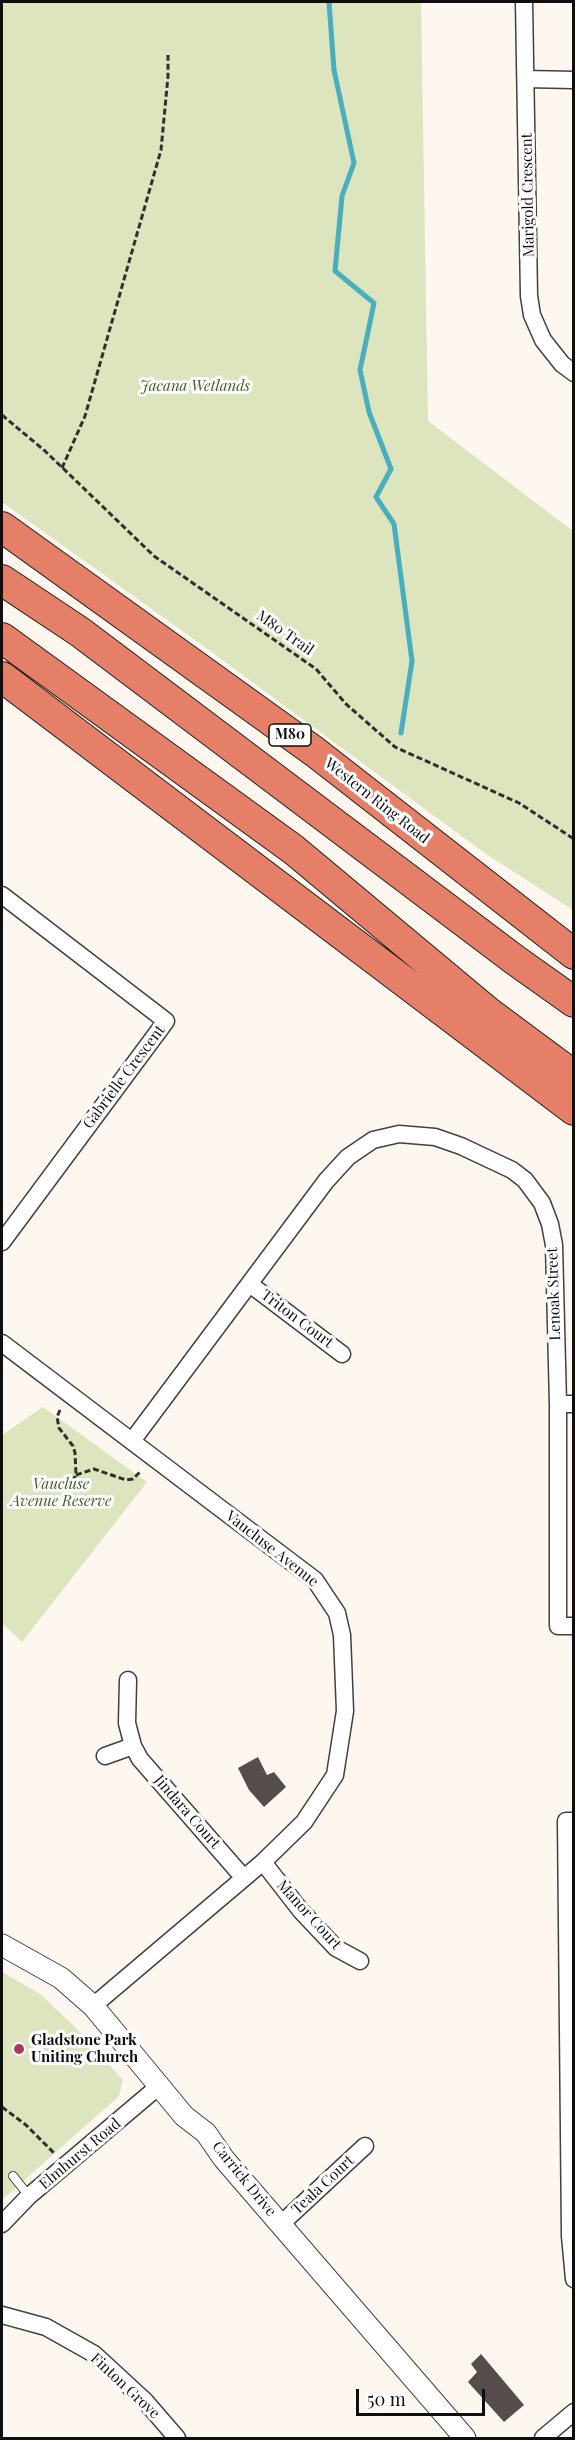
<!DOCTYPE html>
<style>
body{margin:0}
#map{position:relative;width:575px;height:2440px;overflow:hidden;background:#fdf7f0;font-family:"Playfair Display",serif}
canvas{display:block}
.frame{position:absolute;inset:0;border:3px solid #0e0e0e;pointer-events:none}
.scale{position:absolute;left:356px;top:2389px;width:129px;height:27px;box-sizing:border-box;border:3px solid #0e0e0e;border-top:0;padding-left:8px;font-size:18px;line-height:21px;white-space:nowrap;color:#0e0e0e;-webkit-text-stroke:4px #fff;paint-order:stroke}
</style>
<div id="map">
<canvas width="575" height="2440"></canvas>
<div class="frame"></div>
<div class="scale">50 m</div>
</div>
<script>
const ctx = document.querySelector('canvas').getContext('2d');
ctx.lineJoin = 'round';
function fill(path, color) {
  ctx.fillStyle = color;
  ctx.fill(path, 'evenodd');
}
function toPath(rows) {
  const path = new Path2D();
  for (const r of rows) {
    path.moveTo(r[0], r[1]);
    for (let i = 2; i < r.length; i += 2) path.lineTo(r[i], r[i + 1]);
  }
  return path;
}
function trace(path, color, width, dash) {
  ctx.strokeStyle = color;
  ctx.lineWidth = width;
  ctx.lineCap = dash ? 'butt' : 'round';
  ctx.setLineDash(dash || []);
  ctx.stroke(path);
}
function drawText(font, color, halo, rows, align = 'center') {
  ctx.font = font + ' "Playfair Display",serif';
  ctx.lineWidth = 6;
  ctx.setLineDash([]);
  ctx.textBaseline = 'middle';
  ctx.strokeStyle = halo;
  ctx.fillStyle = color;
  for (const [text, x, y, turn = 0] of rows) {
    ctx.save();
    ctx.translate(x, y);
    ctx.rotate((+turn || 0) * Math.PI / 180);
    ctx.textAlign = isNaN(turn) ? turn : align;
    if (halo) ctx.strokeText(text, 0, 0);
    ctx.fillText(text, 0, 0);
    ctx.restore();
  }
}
const green = toPath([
 [2,2,421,2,428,421,573,531,573,910,486,854,206,648,2,502],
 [43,1407,147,1482,22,1642,2,1623,2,1435],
 [2,1972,40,1994,73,2025,123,2080,119,2096,2,2200]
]);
const stream = toPath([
 [329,2,334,70,354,163,342,196,335,271,374,303,360,370,369,412,391,469,376,497,394,524,412,661,401,733]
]);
const building = toPath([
 [258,1757,267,1775,274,1772,286,1787,264,1807,249,1790,238,1768],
 [481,2354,524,2405,504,2422,468,2382,477,2372,471,2364]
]);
const path = toPath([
 [2,415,45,451,154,556,316,669,346,704,395,747,519,803,574,839],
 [62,468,85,416,161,150,168,76,168,55],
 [60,1410,57,1417,59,1428,73,1446,75,1453,76,1475,71,1483],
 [76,1475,94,1469,126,1480,133,1479,141,1471],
 [2,2107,26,2125,54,2153]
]);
const service = toPath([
 [13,2176,29,2196]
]);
const minor = toPath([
 [524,2,529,296,532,315,543,340,562,364,574,373],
 [526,79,574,80],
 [2,895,166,1021,2,1242],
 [251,1285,342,1354],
 [2,1343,315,1580,337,1613,342,1635,345,1711,335,1775,304,1822,263,1862,93,2006],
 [558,1404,574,1404],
 [132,1441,326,1181,348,1157,373,1140,399,1134,435,1137,461,1146,512,1170,525,1180,542,1203,550,1224,554,1245,558,1404,558,1626,574,1626],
 [128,1680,127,1723,133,1746,140,1759,243,1877],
 [105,1756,133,1746],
 [574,1821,566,1821,570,2236,574,2279],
 [263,1862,301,1911,336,1948,360,1961],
 [2,2224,29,2196,159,2086],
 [281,2224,365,2146],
 [2,2315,46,2327,94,2354,145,2401,177,2438],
 [543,2438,574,2412]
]);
const tertiary = toPath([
 [2,1945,61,1978,93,2006,184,2116,206,2133,224,2159,465,2438]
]);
const motorway = toPath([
 [2,527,315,752,574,954],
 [2,580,80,632,515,960,574,1002],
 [2,638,294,850,488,1012,574,1076],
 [2,677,574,1110]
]);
const markers = [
 [19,2049,6,"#af345b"]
];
const shields = [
 [290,735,42]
];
const shieldNames = [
 ["M80",290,735]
];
const streetNames = [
 ["Marigold Crescent",528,195,-91],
 ["M80 Trail",285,633,35],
 ["Western Ring Road",377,801,38],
 ["Gabrielle Crescent",124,1077,-53],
 ["Lenoak Street",554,1294,-92],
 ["Triton Court",297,1319,37],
 ["Vaucluse Avenue",272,1549,38],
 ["Jindara Court",187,1812,49],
 ["Manor Court",309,1915,48],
 ["Elmhurst Road",80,2154,-40],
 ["Carrick Drive",244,2179,51],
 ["Teala Court",323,2185,-43],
 ["Finton Grove",125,2386,43]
];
const parkNames = [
 ["Jacana Wetlands",195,386],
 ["Vaucluse",61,1484],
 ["Avenue Reserve",61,1501]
];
const poiNames = [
 ["Gladstone Park",31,2040],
 ["Uniting Church",31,2057]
];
fill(green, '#dce5bd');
trace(stream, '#49afbf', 5);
fill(building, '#554d4b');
trace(service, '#414141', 10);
trace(minor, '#414141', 19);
trace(tertiary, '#414141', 23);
trace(motorway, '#1f1f1f', 32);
trace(path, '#303030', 3, [6, 3]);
trace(service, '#fff', 8);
trace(minor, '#fff', 16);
trace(tertiary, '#fff', 21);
trace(motorway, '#e57f67', 30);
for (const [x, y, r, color] of markers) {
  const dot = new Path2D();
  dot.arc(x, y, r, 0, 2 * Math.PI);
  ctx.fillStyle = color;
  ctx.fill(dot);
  trace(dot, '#fff', 2);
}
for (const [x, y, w] of shields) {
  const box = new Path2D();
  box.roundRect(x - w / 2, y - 11, w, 22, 4.5);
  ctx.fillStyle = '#fff';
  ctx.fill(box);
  trace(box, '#0e0e0e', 1.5);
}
drawText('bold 14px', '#0e0e0e', null, shieldNames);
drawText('15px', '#0e0e0e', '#fff', streetNames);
drawText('italic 15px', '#405f25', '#fff', parkNames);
drawText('bold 15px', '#0e0e0e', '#fff', poiNames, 'left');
</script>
